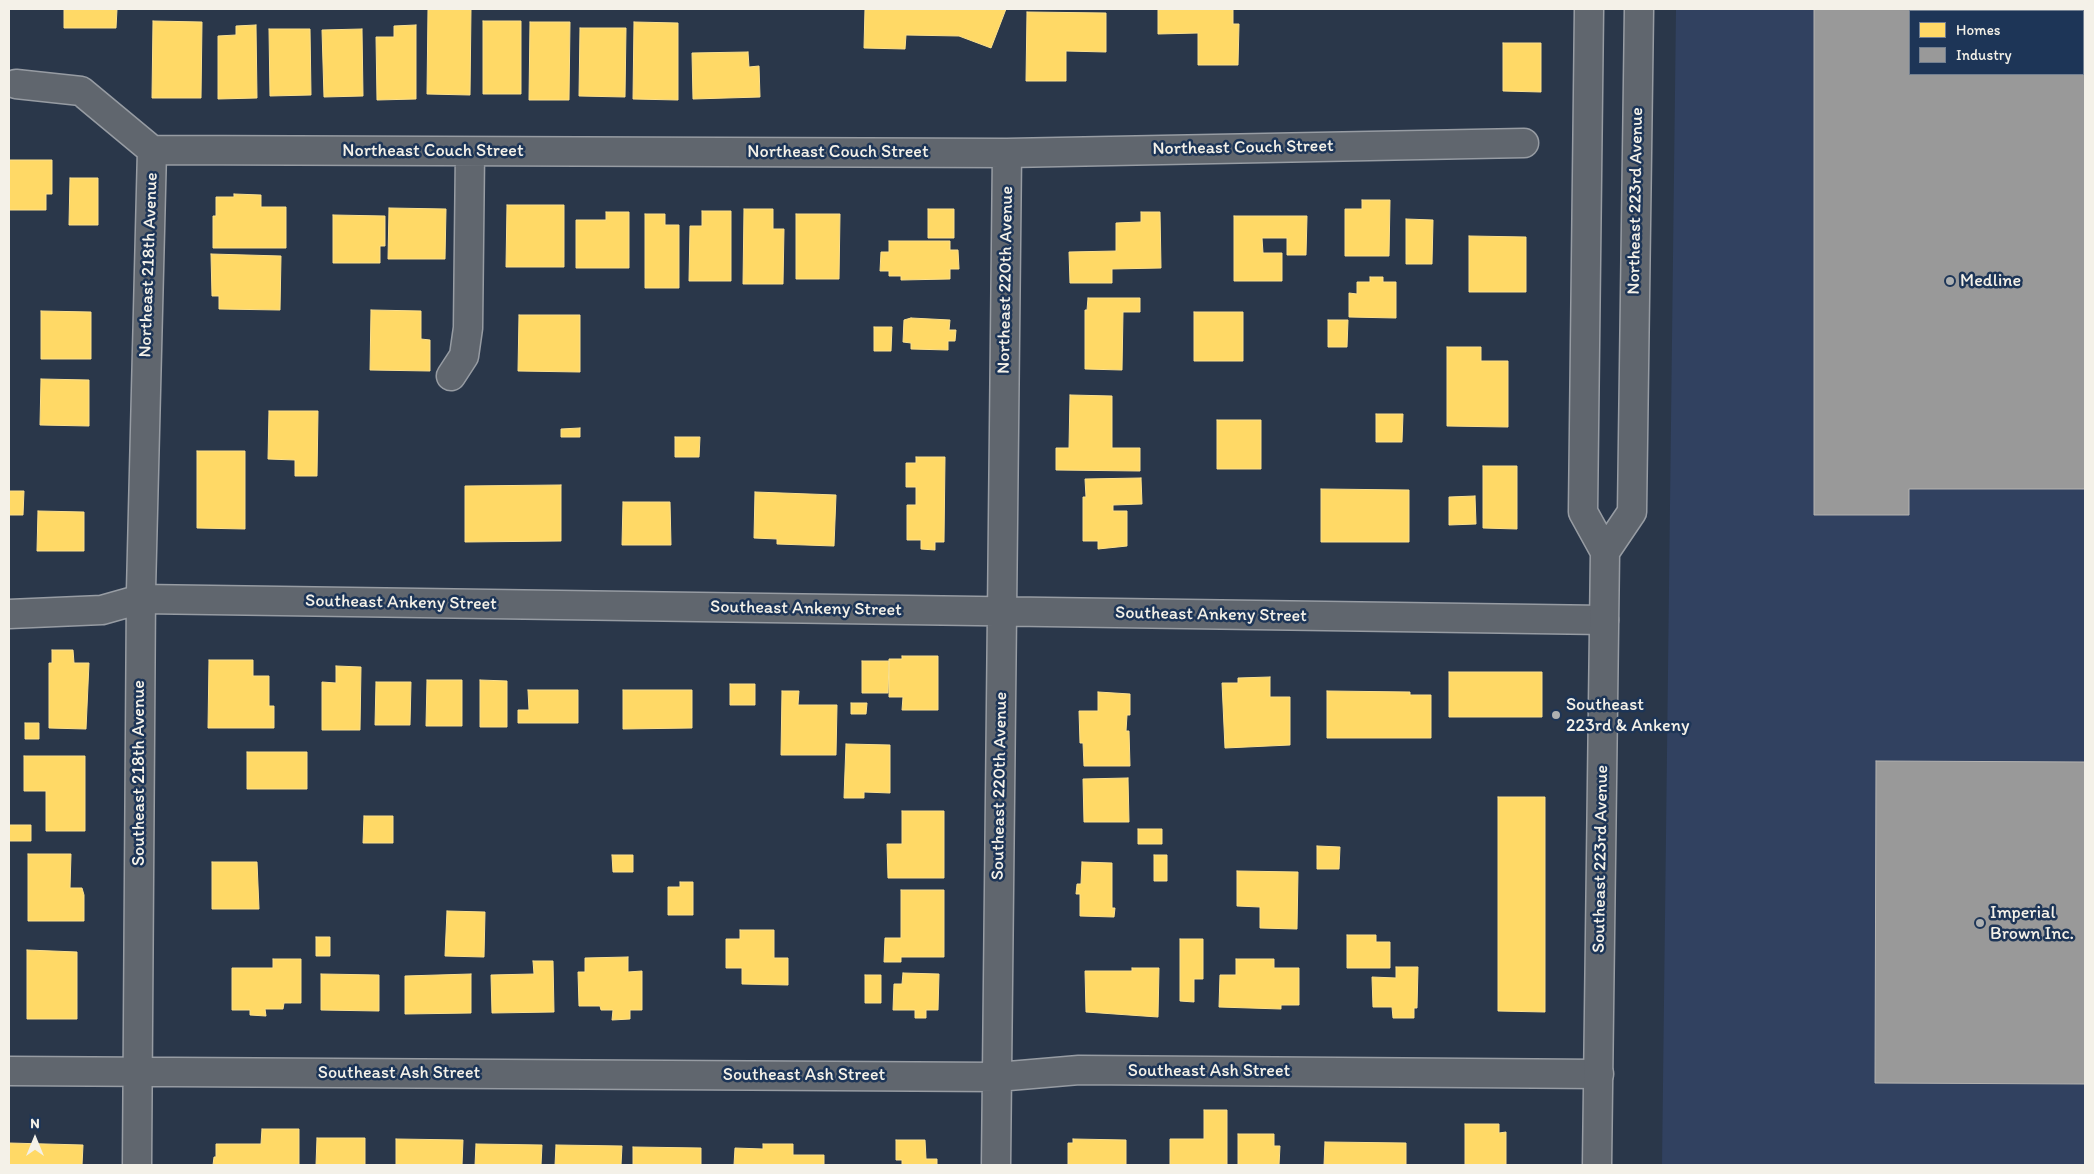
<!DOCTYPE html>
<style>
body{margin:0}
#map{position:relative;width:2094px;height:1174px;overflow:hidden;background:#2a374a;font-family:Itim,sans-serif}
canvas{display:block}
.frame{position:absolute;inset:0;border:10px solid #f4f1e8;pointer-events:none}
.legend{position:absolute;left:1909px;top:10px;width:175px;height:65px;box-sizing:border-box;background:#1d3557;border:1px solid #738091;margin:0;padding:6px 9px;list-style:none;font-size:15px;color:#f4f1e8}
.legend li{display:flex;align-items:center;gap:10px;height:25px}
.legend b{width:25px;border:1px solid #738091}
.north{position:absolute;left:10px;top:1114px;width:50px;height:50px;-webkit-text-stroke:4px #1d3557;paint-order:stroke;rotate:0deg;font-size:14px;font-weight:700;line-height:20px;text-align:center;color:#f4f1e8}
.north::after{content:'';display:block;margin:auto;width:18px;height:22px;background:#f4f1e8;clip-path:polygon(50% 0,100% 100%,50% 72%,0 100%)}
</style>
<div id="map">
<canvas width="2094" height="1174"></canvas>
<div class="frame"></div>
<ul class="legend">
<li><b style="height:14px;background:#ffd966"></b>Homes</li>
<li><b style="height:14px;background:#999"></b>Industry</li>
</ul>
<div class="north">N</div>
</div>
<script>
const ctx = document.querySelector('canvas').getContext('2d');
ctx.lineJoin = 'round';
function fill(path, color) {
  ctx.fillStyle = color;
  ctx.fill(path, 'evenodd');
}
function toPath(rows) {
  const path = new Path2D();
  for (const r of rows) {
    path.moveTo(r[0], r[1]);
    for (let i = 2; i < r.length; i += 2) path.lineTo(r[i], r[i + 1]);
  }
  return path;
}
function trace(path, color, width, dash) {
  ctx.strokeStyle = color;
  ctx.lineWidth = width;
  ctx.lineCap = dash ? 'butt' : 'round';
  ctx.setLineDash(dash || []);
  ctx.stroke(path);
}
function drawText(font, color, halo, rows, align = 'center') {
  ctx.font = font + ' Itim,sans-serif';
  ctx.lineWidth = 5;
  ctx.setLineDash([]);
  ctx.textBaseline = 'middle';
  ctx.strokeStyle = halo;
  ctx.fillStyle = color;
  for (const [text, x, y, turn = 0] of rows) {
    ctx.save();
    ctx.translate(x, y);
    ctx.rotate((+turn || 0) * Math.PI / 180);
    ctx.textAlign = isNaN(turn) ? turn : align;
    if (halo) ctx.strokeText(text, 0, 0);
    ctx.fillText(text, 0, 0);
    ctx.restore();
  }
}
const built = toPath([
 [1676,9,2085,9,2085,1165,1662,1165],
 [1910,11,2083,11,2083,74,1910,74]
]);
const homes = toPath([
 [64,9,117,9,116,28,64,28,64,9],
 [428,9,471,9,470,95,427,94,428,9],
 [865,9,1006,9,991,48,959,36,906,35,905,49,864,48,865,9],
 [1158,9,1233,9,1233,24,1239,24,1238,65,1198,65,1198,33,1158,34,1158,9],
 [1027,12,1106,13,1106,52,1066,51,1066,81,1026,81,1027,12],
 [153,21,202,22,201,98,152,98,153,21],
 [483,21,521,21,521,94,483,94,483,21],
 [530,22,570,22,569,100,529,100,530,22],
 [634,22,678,23,678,100,633,99,634,22],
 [256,25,257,98,218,99,218,36,236,35,236,26,256,25],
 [416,25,416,99,377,100,376,37,394,37,394,26,416,25],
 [580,28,626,28,625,97,579,96,580,28],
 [269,29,310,29,311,95,270,96,269,29],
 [362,29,363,96,324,97,322,30,362,29],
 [1503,43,1541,43,1541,92,1503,91,1503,43],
 [748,52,749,67,759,66,760,97,693,99,692,53,748,52],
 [9,160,52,160,52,194,46,194,46,210,9,210,9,160],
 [70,178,98,178,98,225,69,225,70,178],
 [234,194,261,195,261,207,286,207,286,248,213,248,213,216,216,216,216,197,234,197,234,194],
 [1362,200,1390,200,1389,256,1345,256,1345,209,1362,209,1362,200],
 [507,205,564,205,564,267,506,267,507,205],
 [389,208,446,209,445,259,388,259,389,208],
 [744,209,773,209,773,229,784,229,783,284,743,284,744,209],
 [928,209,954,209,954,238,928,238,928,209],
 [702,211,731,211,731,281,689,281,690,226,702,226,702,211],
 [606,212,629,212,629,268,576,268,576,220,606,220,606,212],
 [1141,212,1160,212,1161,268,1112,269,1112,283,1070,283,1069,252,1116,251,1116,223,1141,222,1141,212],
 [645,214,665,214,665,225,679,225,679,288,645,288,645,214],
 [796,214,840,214,839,279,796,279,796,214],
 [333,215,385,216,385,246,380,246,380,263,333,263,333,215],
 [1234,216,1307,216,1306,255,1287,255,1287,238,1262,238,1263,253,1282,253,1282,281,1234,281,1234,216],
 [1406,219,1433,220,1432,264,1406,264,1406,219],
 [1469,236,1526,237,1526,292,1469,292,1469,236],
 [889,241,950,241,950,250,958,250,959,269,950,269,950,279,901,280,901,276,889,276,889,271,880,271,881,252,889,252,889,241],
 [211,254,281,256,280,310,219,309,219,296,212,296,211,254],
 [1370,277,1383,277,1383,282,1396,282,1396,318,1349,317,1349,293,1357,294,1357,282,1370,282,1370,277],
 [1088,298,1140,298,1140,312,1123,312,1122,370,1085,369,1085,310,1087,310,1088,298],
 [371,310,421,311,421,339,430,340,430,371,370,370,371,310],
 [41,311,91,312,91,359,41,359,41,311],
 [1194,312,1243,312,1243,361,1194,361,1194,312],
 [519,315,580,315,580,372,518,371,519,315],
 [911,318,950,320,949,330,956,330,955,341,948,341,948,350,911,349,911,343,903,342,904,320,911,318],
 [1328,320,1348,320,1347,347,1328,347,1328,320],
 [874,327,892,327,891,351,874,351,874,327],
 [1447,347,1481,347,1481,361,1508,361,1508,427,1447,426,1447,347],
 [41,379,89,380,89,426,40,425,41,379],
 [1070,395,1112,396,1112,448,1140,448,1140,471,1056,470,1056,448,1069,448,1070,395],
 [269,411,318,411,317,476,295,476,295,460,268,459,269,411],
 [1376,414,1403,414,1402,442,1376,442,1376,414],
 [1217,420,1261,420,1261,469,1217,469,1217,420],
 [580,428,580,437,561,437,561,429,580,428],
 [675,437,700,437,699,457,675,457,675,437],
 [197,451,245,451,245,529,197,528,197,451],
 [916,457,945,457,944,542,935,542,935,550,921,549,921,540,907,540,907,505,916,505,916,487,906,487,906,463,916,463,916,457],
 [1483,466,1517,466,1517,529,1483,528,1483,466],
 [1141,478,1142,504,1113,505,1113,511,1127,511,1127,546,1098,549,1098,541,1083,541,1083,497,1086,497,1085,479,1141,478],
 [561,485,561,541,465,542,465,486,561,485],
 [1321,489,1409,490,1409,542,1321,542,1321,489],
 [9,491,24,491,23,515,9,515,9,491],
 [755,492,836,495,834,546,777,544,777,539,754,538,755,492],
 [1475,496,1476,524,1449,525,1449,497,1475,496],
 [623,502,670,502,671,545,622,545,623,502],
 [38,511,84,512,84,551,37,551,38,511],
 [52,650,73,650,74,663,89,663,86,729,49,728,49,663,52,663,52,650],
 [902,656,938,656,938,710,902,710,903,697,889,697,889,659,902,659,902,656],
 [209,660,253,660,253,676,269,676,269,706,274,706,274,728,208,728,209,660],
 [862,661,889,661,888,693,862,693,862,661],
 [336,666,361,667,360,730,322,730,322,682,336,683,336,666],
 [1449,672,1542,672,1542,717,1449,717,1449,672],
 [1270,677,1270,697,1290,697,1290,745,1225,748,1222,683,1238,683,1238,678,1270,677],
 [427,680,462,680,462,726,426,726,427,680],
 [480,680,507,681,507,727,480,727,480,680],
 [376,682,411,682,410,725,375,725,376,682],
 [730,684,755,684,755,705,730,705,730,684],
 [528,690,578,690,578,723,518,723,518,710,529,710,528,690],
 [623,690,692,690,692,728,623,729,623,690],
 [782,691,799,691,798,705,837,705,836,755,781,755,782,691],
 [1327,691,1410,692,1410,695,1431,695,1431,738,1327,738,1327,691],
 [1098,692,1130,694,1130,715,1127,715,1126,731,1129,731,1130,766,1084,766,1083,743,1080,743,1079,711,1098,711,1098,692],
 [851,703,867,703,866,714,851,714,851,703],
 [25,723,39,723,39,739,25,739,25,723],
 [846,744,890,745,890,793,864,792,864,798,844,798,846,744],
 [247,752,307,752,307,789,247,789,247,752],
 [24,756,85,756,85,831,46,831,46,791,24,791,24,756],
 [1128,778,1129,822,1084,822,1083,779,1128,778],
 [1498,797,1545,797,1545,1012,1498,1011,1498,797],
 [902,811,944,811,944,878,888,878,887,844,902,844,902,811],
 [364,816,393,816,393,843,363,843,364,816],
 [9,825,31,825,31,841,9,841,9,825],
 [1138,829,1162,829,1162,844,1138,844,1138,829],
 [1317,846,1340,847,1339,869,1317,869,1317,846],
 [28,854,71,854,70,888,82,888,84,895,84,921,28,921,28,854],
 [612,855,633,855,633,872,613,872,612,855],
 [1154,855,1167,855,1167,881,1154,881,1154,855],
 [212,862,257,862,259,909,212,909,212,862],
 [1082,862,1112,863,1112,908,1115,908,1114,917,1080,916,1080,894,1076,894,1077,884,1081,884,1082,862],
 [1237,871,1298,872,1297,929,1260,928,1260,907,1237,906,1237,871],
 [680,882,693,882,693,915,668,915,668,887,680,887,680,882],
 [901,890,944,890,944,957,901,957,901,962,884,962,885,938,901,938,901,890],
 [447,911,485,912,484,957,445,956,447,911],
 [740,930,774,930,774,958,788,958,788,985,742,984,742,968,726,968,726,939,740,939,740,930],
 [1347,935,1376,935,1376,942,1390,942,1390,968,1347,968,1347,935],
 [316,937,330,937,330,956,316,956,316,937],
 [1180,939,1203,939,1203,979,1194,979,1194,1002,1180,1001,1180,939],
 [27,950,77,952,77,1019,27,1019,27,950],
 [628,957,628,972,642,971,642,1010,630,1010,630,1019,612,1020,613,1010,601,1010,600,1006,579,1006,578,972,585,972,585,958,628,957],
 [273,959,301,959,301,1003,284,1003,283,1009,265,1009,266,1016,250,1015,250,1010,232,1010,232,968,273,968,273,959],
 [1236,959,1274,959,1274,968,1299,968,1299,1005,1281,1005,1281,1009,1219,1007,1220,975,1236,975,1236,959],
 [533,961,553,961,554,1012,492,1013,491,975,534,974,533,961],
 [1396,967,1418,967,1417,1008,1414,1008,1414,1018,1393,1018,1392,1007,1373,1007,1372,977,1396,978,1396,967],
 [1132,968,1159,968,1158,1017,1086,1012,1085,971,1132,971,1132,968],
 [903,973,939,974,938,1010,926,1010,926,1018,915,1018,915,1010,893,1010,894,984,902,984,903,973],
 [321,974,379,975,379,1011,321,1010,321,974],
 [471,974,471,1013,405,1014,405,976,471,974],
 [865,975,881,975,881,1003,865,1003,865,975],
 [1204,1110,1227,1110,1227,1165,1170,1165,1170,1139,1204,1139,1204,1110],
 [1465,1124,1499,1124,1499,1133,1506,1132,1506,1165,1465,1165,1465,1124],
 [262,1129,299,1129,299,1165,213,1165,214,1157,216,1157,216,1144,261,1144,262,1129],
 [1238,1134,1274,1134,1274,1146,1280,1146,1279,1165,1238,1165,1238,1134],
 [317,1138,365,1138,365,1165,380,1165,316,1165,317,1138],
 [396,1139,463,1140,462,1165,396,1165,396,1139],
 [1073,1139,1126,1140,1126,1165,1068,1165,1068,1143,1073,1143,1073,1139],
 [896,1140,925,1140,926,1159,937,1159,937,1165,902,1165,902,1160,896,1160,896,1140],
 [1325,1142,1406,1143,1406,1165,1324,1165,1325,1142],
 [9,1143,83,1145,82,1165,9,1165,9,1143],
 [476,1144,542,1145,541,1165,475,1165,476,1144],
 [763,1144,793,1144,793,1155,824,1155,824,1165,734,1165,735,1148,763,1149,763,1144],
 [556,1145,622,1146,621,1165,555,1165,556,1145],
 [633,1147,701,1148,701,1165,633,1165,633,1147]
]);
const industry = toPath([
 [1814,9,2085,9,2085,489,1909,489,1909,515,1814,515,1814,9],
 [1910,11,2083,11,2083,74,1910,74,1910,11],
 [1876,761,2085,762,2085,1084,1875,1083,1876,761]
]);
const minor = toPath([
 [16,84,81,91,152,150],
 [152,150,1007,153,1524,143],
 [451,376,464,356,468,328,470,152],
 [9,614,102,610,141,599,1604,620],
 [9,1071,997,1077,1079,1070,1599,1074],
 [137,1165,141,591,152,150],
 [996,1165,1007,153]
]);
const major = toPath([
 [1589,9,1583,512,1605,552,1597,1165],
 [1605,552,1632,512,1639,9]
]);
const markers = [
 [1950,281,5,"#adb0b1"],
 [1556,715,5,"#adb0b1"],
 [1980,923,5,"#adb0b1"]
];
const streetNames = [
 ["Northeast Couch Street",1243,148,-1],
 ["Northeast Couch Street",433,151],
 ["Northeast Couch Street",838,152],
 ["Northeast 223rd Avenue",1636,201,-89],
 ["Northeast 218th Avenue",149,265,-88],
 ["Northeast 220th Avenue",1006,280,-89],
 ["Southeast Ankeny Street",401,603,1],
 ["Southeast Ankeny Street",806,609,1],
 ["Southeast Ankeny Street",1211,615,1],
 ["Southeast 218th Avenue",139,773,-90],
 ["Southeast 220th Avenue",1000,786,-89],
 ["Southeast 223rd Avenue",1601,859,-89],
 ["Southeast Ash Street",1209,1071],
 ["Southeast Ash Street",399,1073],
 ["Southeast Ash Street",804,1075]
];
const poiNames = [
 ["Medline",1960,281],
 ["Southeast",1566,705],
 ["223rd & Ankeny",1566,726],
 ["Imperial",1990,913],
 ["Brown Inc.",1990,934]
];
fill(built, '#314160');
fill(homes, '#ffd966');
trace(homes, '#fce08d', 1);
fill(industry, '#999');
trace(industry, '#b4b3b1', 1);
trace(minor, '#979ca3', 31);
trace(major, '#979ca3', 31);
trace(minor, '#60666e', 28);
trace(major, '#60666e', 28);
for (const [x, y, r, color] of markers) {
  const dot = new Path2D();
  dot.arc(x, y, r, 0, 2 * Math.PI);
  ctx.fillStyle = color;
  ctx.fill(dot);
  trace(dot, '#1d3557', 2);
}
drawText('18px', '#f4f1e8', '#1d3557', streetNames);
drawText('18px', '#f4f1e8', '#1d3557', poiNames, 'left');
</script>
